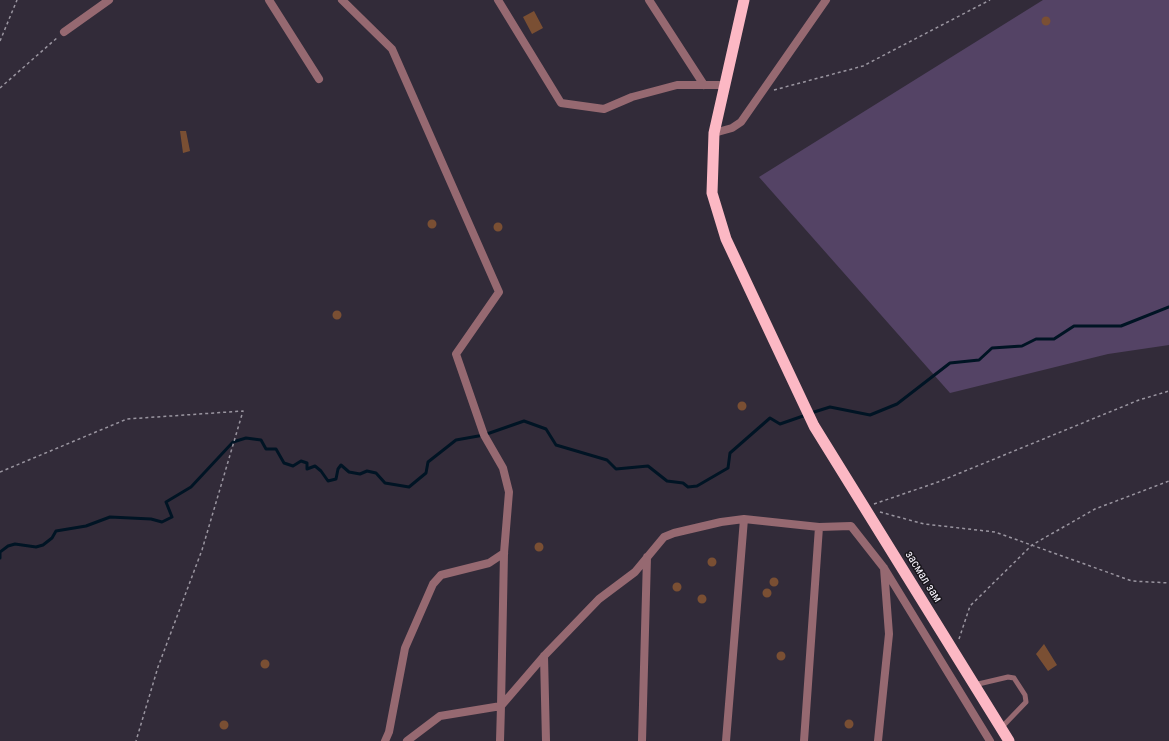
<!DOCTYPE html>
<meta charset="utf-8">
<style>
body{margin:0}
canvas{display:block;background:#322b39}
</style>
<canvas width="1169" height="741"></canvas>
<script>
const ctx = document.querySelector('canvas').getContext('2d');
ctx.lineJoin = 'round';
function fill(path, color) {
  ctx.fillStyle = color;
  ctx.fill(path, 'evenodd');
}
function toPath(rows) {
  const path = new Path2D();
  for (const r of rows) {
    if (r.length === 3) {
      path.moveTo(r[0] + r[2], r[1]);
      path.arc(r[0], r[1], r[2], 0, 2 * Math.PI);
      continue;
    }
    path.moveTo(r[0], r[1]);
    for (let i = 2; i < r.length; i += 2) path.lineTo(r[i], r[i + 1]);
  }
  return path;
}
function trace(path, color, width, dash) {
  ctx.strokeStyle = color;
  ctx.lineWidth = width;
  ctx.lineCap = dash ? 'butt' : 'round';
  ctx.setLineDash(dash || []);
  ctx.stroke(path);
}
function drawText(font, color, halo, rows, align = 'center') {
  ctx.font = font + ' "Roboto Condensed",sans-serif';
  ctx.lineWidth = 3;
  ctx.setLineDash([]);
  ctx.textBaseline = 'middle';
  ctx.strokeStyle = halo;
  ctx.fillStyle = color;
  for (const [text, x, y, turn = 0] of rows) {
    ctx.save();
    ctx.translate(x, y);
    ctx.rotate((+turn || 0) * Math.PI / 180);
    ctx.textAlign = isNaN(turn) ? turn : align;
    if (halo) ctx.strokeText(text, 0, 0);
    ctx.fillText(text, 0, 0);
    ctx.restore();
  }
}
const green = toPath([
 [1043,0,1169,0,1169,345,1108,354,950,393,759,177]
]);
const stream = toPath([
 [811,413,830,407,870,415,897,404,950,363,979,360,992,348,1022,346,1036,339,1054,339,1074,326,1121,326,1169,307],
 [0,558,0,552,8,546,15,544,36,547,43,545,52,538,56,531,86,526,110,517,151,519,162,522,172,517,166,502,191,487,233,442,246,438,261,440,266,449,276,449,284,463,293,466,301,461,307,463,307,469,315,466,321,471,328,481,336,479,338,469,341,465,349,472,360,474,367,471,376,473,385,483,409,487,426,473,428,462,456,440,484,435,524,421,546,429,556,445,607,460,616,469,648,466,667,481,683,483,688,487,697,486,728,468,730,453,770,418,780,424,806,415]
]);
const building = toPath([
 [534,11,543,28,532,34,523,17],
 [1046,21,4.5],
 [180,131,186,131,190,151,183,153],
 [432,224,4.5],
 [498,227,4.5],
 [337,315,4.5],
 [742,406,4.5],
 [539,547,4.5],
 [712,562,4.5],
 [774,582,4.5],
 [677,587,4.5],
 [767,593,4.5],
 [702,599,4.5],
 [1044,644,1057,665,1048,671,1036,654],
 [781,656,4.5],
 [265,664,4.5],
 [849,724,4.5],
 [224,725,4.5]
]);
const path = toPath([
 [0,41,17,0],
 [0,88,58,37],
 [774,90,863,66,990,0],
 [0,472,127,419,243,411,202,550,158,667,136,741],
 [874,504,938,482,1139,400,1169,391],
 [880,512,924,524,995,532,1132,581,1169,583],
 [959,639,970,606,1032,545,1095,509,1169,481]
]);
const service = toPath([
 [974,685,1008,677,1014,678,1025,695,1026,702,1001,728]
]);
const minor = toPath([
 [269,0,319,79],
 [342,0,392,49,499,292,456,354,484,435,503,468,509,492,504,553,501,706,440,716,407,741],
 [498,0,561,103,604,109,632,97,677,85,725,85],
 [649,0,704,85],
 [64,32,109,0],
 [714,133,732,128,741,122,826,0],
 [544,656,546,741],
 [385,741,389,732,405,648,433,584,441,575,489,563,504,553],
 [500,741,501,706,544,656,599,599,635,572,664,537,674,533,721,522,744,519,819,527,851,526,884,568,990,741],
 [642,741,647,557],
 [726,741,744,519],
 [804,741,819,527],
 [878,741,889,634,884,568]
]);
const trunk = toPath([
 [744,0,714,133,712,193,726,239,814,426,1009,741]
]);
const streetNames = [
 ["засмал зам",923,577,58]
];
fill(green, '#544365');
trace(stream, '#001424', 3);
fill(building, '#7a4f33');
trace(path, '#9a95a0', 1.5, [3, 3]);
trace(service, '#966971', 5);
trace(minor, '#966971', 8);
trace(trunk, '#fcb8c4', 11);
drawText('12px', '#f4f0f9', '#18151b', streetNames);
</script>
